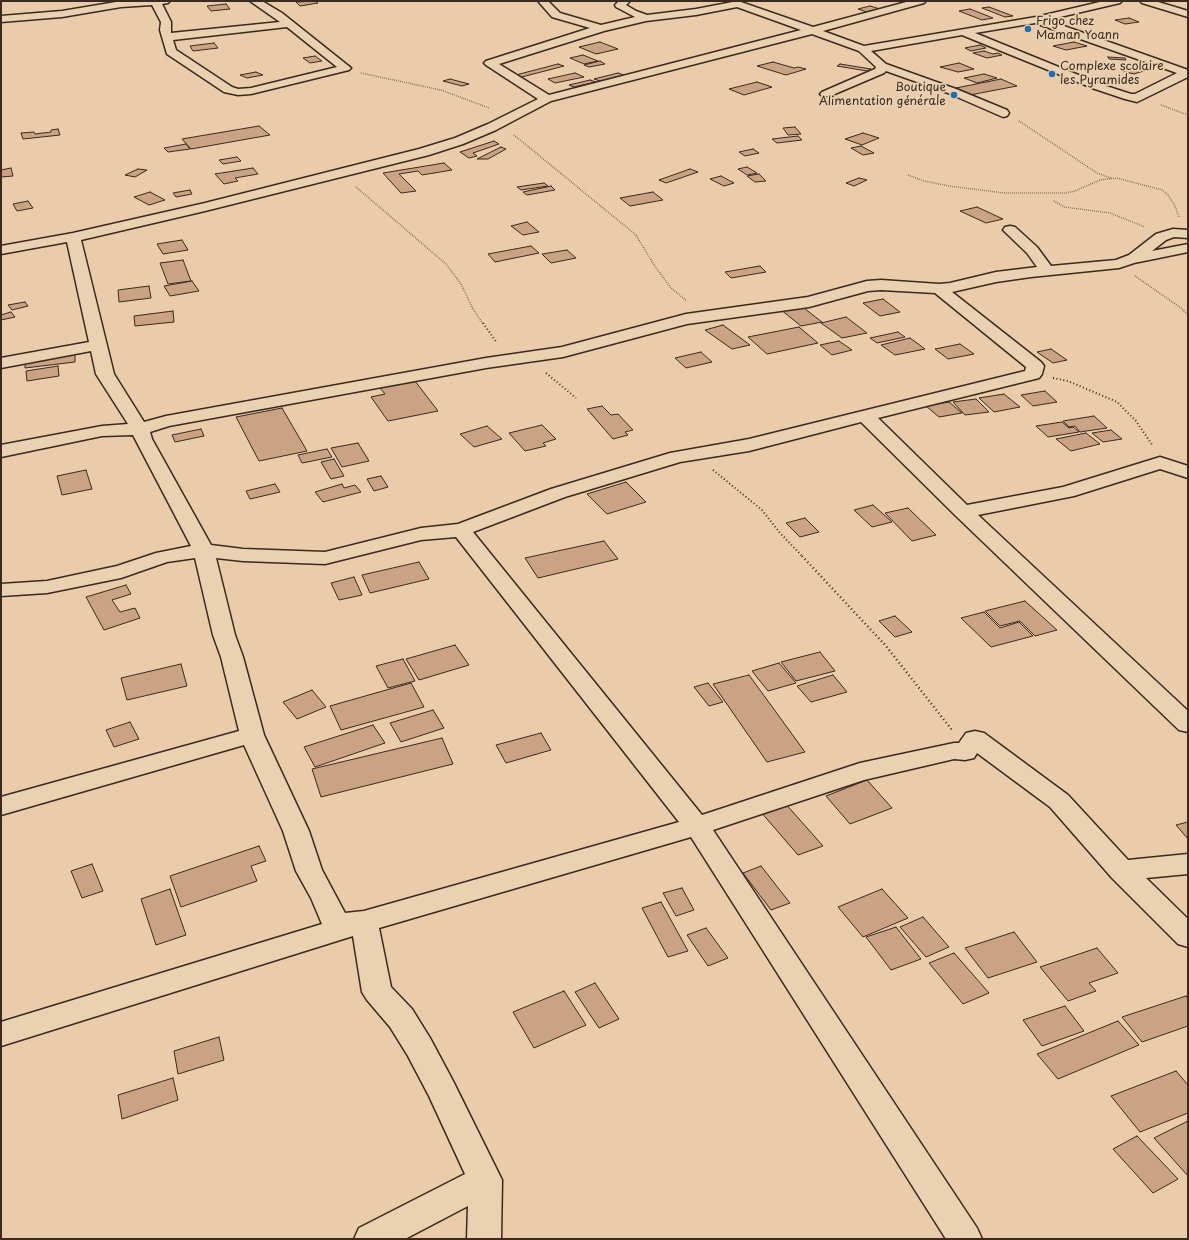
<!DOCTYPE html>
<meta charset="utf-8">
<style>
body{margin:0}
#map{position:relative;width:1189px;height:1240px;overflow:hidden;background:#eaccab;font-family:"Playpen Sans",sans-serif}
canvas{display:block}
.frame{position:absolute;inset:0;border:2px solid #3b2a1e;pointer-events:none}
</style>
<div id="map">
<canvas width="1189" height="1240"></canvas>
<div class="frame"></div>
</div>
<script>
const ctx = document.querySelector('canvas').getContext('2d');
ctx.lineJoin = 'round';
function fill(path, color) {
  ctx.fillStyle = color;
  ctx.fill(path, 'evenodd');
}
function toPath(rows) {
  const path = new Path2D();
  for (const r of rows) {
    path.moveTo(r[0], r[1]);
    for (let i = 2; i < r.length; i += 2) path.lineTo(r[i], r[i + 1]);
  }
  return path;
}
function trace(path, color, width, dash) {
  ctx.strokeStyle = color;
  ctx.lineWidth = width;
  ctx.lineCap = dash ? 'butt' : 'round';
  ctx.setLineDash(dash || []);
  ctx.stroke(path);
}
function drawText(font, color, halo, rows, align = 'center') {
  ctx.font = font + ' "Playpen Sans",sans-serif';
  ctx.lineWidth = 3.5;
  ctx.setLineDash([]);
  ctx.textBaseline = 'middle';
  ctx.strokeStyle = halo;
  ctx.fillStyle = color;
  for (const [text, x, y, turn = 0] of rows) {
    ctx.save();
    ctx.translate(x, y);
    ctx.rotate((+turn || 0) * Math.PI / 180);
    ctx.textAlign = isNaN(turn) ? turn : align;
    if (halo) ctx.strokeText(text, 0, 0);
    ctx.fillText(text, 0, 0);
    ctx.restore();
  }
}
const building = toPath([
 [315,1,318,3,300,6,296,2,315,1],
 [226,4,230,9,211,11,207,6,226,4],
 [870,6,880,9,867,12,858,9,870,6],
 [989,7,1013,16,1005,17,982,8,989,7],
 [970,9,993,18,982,20,959,11,970,9],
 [1129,18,1139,22,1125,24,1115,20,1129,18],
 [600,42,618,49,596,54,579,47,600,42],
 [1074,42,1087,46,1066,50,1053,46,1074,42],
 [214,43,218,48,193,51,190,46,214,43],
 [980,45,986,48,971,51,965,48,980,45],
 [984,51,993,54,998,53,1002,55,987,58,973,53,984,51],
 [583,55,598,61,584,64,570,58,583,55],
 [315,56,322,61,310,63,303,58,315,56],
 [1108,57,1125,58,1126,60,1109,59,1108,57],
 [600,61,605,64,589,67,584,65,600,61],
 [773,62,794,68,798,67,806,69,786,75,757,66,773,62],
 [959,63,974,69,958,72,940,67,959,63],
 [558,64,564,66,518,78,512,76,558,64],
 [840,64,871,69,867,71,837,66,840,64],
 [1140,65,1153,68,1134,74,1121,71,1140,65],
 [256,72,263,75,247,78,240,75,256,72],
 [575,73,584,77,555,83,548,79,575,73],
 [618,73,624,75,600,81,594,79,618,73],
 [984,74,997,78,977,83,964,78,984,74],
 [450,79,469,84,462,86,443,81,450,79],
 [1001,79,1017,86,970,95,956,88,1001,79],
 [590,80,596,82,574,87,569,85,590,80],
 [757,82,772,87,744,95,729,89,757,82],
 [259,126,270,135,191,149,182,139,259,126],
 [795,127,801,134,788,135,783,128,795,127],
 [58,129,60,135,23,139,21,133,34,132,35,134,51,132,51,130,58,129],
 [863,133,879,138,862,145,845,139,863,133],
 [798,136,802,140,777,143,772,139,798,136],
 [494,141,499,144,473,153,477,156,469,158,460,152,494,141],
 [186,144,190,149,168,152,164,148,186,144],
 [861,146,874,153,863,155,851,148,861,146],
 [501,147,506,149,488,159,477,159,501,147],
 [753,149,759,153,745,156,739,152,753,149],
 [237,157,241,161,223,164,219,160,237,157],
 [444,163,452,170,422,175,418,171,399,174,416,191,401,193,383,173,444,163],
 [747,167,757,173,747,175,738,169,747,167],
 [11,168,13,176,1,177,1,170,11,168],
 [253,168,258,174,235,178,238,181,224,184,215,174,253,168],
 [138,169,147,170,135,177,125,175,138,169],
 [690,169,698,172,666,183,659,180,690,169],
 [759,174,766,181,755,182,747,176,759,174],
 [721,176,734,183,724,186,710,179,721,176],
 [859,178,867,180,854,186,846,183,859,178],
 [544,183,548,186,521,190,517,187,544,183],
 [551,186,555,190,527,195,523,192,551,186],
 [190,190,192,194,176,197,173,193,190,190],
 [150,192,165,200,149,205,134,197,150,192],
 [653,192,663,200,630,206,620,198,653,192],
 [28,201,33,208,17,211,13,204,28,201],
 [977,207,1003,219,986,223,960,211,977,207],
 [527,222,539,232,523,235,511,226,527,222],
 [182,240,188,250,163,254,157,244,182,240],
 [531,246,539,253,495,262,488,254,531,246],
 [567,250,576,258,551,263,542,254,567,250],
 [183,260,191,281,168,284,160,263,183,260],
 [760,266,766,272,731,278,725,272,760,266],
 [192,281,199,291,170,296,164,286,192,281],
 [149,286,151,298,119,302,118,290,149,286],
 [883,299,900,312,880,316,863,303,883,299],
 [25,302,28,306,12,310,8,305,25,302],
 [800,305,822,322,801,326,780,309,800,305],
 [173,311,174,322,135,326,134,316,173,311],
 [11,312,15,317,1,320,1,315,11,312],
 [846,317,867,333,842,338,821,323,846,317],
 [723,325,750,345,732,349,705,330,723,325],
 [799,327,818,343,767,354,748,337,799,327],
 [898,332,905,337,877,343,870,338,898,332],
 [910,338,925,349,895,355,881,345,910,338],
 [839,341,852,350,832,355,820,345,839,341],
 [960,344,974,354,948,359,935,349,960,344],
 [1051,349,1067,360,1053,363,1037,352,1051,349],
 [701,352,712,362,686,368,675,358,701,352],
 [75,354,75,362,25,368,25,360,75,354],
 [58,366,59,376,27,381,26,371,58,366],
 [415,381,438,411,388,421,371,397,385,394,380,388,415,381],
 [1045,391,1057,402,1033,406,1021,395,1045,391],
 [1004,394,1020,407,994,412,979,398,1004,394],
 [976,399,989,412,965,415,953,402,976,399],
 [949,402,962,413,939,417,926,406,949,402],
 [602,406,611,415,618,414,633,430,625,432,628,435,613,439,587,409,602,406],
 [282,408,307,451,259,461,236,417,282,408],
 [1094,416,1107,428,1080,432,1075,426,1069,427,1063,421,1094,416],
 [1062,422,1069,428,1073,427,1079,432,1048,437,1036,426,1062,422],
 [542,425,556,439,543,443,546,446,525,451,509,433,542,425],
 [487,426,502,439,474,447,460,434,487,426],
 [201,429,204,436,175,442,172,435,201,429],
 [1111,430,1122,439,1103,442,1092,433,1111,430],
 [1086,433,1100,444,1071,451,1056,439,1086,433],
 [358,443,369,461,342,467,331,448,358,443],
 [327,449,332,457,302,463,298,455,327,449],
 [334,459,344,476,331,479,321,462,334,459],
 [86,470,92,489,62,495,57,476,86,470],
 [381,476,388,487,374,491,367,479,381,476],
 [626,482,646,502,607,514,587,494,626,482],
 [275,484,280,492,250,499,246,491,275,484],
 [342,484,344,488,355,485,361,492,323,502,315,492,342,484],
 [873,505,892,522,872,527,854,510,873,505],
 [908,508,936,535,912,541,885,513,908,508],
 [805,518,819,532,800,537,786,523,805,518],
 [604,541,618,559,538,578,525,558,604,541],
 [419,562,429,579,370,593,362,575,419,562],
 [354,577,362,595,339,600,331,583,354,577],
 [126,585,131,594,112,600,120,612,135,608,140,618,104,630,86,597,126,585],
 [1025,601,1057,630,1035,636,1020,621,1000,626,985,611,1025,601],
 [984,612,1000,628,1019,622,1033,636,991,647,961,618,984,612],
 [895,616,912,632,895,637,879,621,895,616],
 [455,645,469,665,419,680,406,659,455,645],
 [820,652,835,671,796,681,781,662,820,652],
 [403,659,415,681,388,688,376,666,403,659],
 [779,663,796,683,768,691,752,671,779,663],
 [181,664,187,686,127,700,121,678,181,664],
 [749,675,805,752,767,762,713,684,749,675],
 [833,675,847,692,811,702,797,686,833,675],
 [411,683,424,707,341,730,330,706,411,683],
 [708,683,723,702,709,706,694,687,708,683],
 [312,690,326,707,297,719,283,702,312,690],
 [433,710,444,728,401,742,390,723,433,710],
 [130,722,139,739,114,747,106,730,130,722],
 [373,725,385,743,315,767,304,747,373,725],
 [541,733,551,750,506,763,496,745,541,733],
 [442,738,453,764,321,797,312,769,442,738],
 [867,780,892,808,850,824,826,796,867,780],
 [784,802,823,846,798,855,760,811,784,802],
 [1188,822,1188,839,1176,825,1188,822],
 [259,846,266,861,251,866,257,881,181,907,170,876,259,846],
 [92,864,103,891,82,898,71,871,92,864],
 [761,866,790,903,771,910,743,873,761,866],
 [682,888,694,910,676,916,663,893,682,888],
 [170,889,186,935,156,945,141,899,170,889],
 [882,889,908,918,863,937,838,907,882,889],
 [661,902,688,951,668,957,642,908,661,902],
 [923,917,949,947,926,957,900,927,923,917],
 [896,927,921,959,891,970,866,937,896,927],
 [706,928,728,958,708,966,687,935,706,928],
 [1014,932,1037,962,988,978,965,948,1014,932],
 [1097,948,1118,973,1089,983,1096,991,1068,1001,1040,967,1097,948],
 [954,953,989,993,963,1004,929,963,954,953],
 [595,983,619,1019,599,1028,575,992,595,983],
 [564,991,586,1025,534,1048,513,1012,564,991],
 [1186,996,1188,999,1188,1026,1142,1042,1122,1017,1186,996],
 [1065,1006,1084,1031,1042,1046,1023,1020,1065,1006],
 [1118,1021,1139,1045,1058,1079,1037,1054,1118,1021],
 [219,1037,224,1060,178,1074,174,1051,219,1037],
 [1176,1071,1188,1085,1188,1113,1140,1132,1111,1096,1176,1071],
 [173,1078,178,1100,122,1119,118,1095,173,1078],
 [1188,1121,1188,1176,1154,1138,1188,1121],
 [1137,1136,1178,1179,1153,1193,1113,1149,1137,1136]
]);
const pathFar2 = toPath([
 [361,73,441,90,489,108],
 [1161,105,1188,115],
 [1019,121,1097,173,1111,178],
 [514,135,636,235,654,265,671,288,687,301],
 [908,175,924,181,949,186,1004,193,1066,193,1075,191,1100,180,1117,178,1162,190,1168,195,1174,204,1179,217],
 [356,187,446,264,461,284,473,309,483,324],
 [1054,201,1064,207,1110,213,1145,227],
 [1135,276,1181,308,1188,315]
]);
const pathFar1 = toPath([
 [483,323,497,343],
 [546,373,576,398],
 [1053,378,1068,381,1117,402,1136,421,1153,446],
 [713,470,762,510,780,533,803,557]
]);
const path = toPath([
 [802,556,886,646,952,730]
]);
const street = toPath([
 [122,1,170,1,168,3,162,4,171,22,171,33,280,22,250,1,262,1,282,13,351,68,349,70,251,94,238,95,224,92,167,54,160,30,161,22,152,5,121,7,62,17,1,22,1,16,62,11,122,1],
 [287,27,337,67,251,88,238,89,232,87,176,50,173,40,287,27],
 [538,1,548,1,560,13,601,25,635,17,616,7,615,5,619,1,630,1,626,5,636,11,647,15,696,9,738,1,813,27,910,1,926,1,924,3,823,31,864,46,1036,17,1104,1,1122,1,1120,3,1047,20,1188,70,1188,77,1137,102,1125,99,1095,89,962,35,871,51,886,64,956,89,1007,110,1009,113,1007,116,1003,117,948,93,886,71,884,73,830,96,822,96,820,94,822,92,875,69,876,67,859,51,812,34,551,101,496,130,463,144,429,155,205,211,81,240,114,374,144,422,166,416,486,358,562,347,686,314,808,297,867,281,881,280,939,284,950,283,996,272,1037,267,1027,253,1003,230,1005,227,1010,226,1015,227,1037,247,1051,266,1116,260,1129,255,1156,234,1173,229,1188,230,1188,238,1174,237,1166,240,1152,251,1188,244,1188,252,1134,263,1119,268,1031,277,996,282,952,292,1041,362,1044,366,1042,374,1039,378,878,418,967,505,1063,487,1160,457,1188,466,1188,478,1160,469,1074,496,978,515,1188,711,1188,732,1179,730,956,516,861,422,749,451,680,462,565,497,473,532,702,815,860,763,954,743,959,743,966,733,975,731,984,733,1068,795,1128,860,1188,854,1188,874,1146,878,1188,919,1188,947,1178,944,1112,878,1050,807,977,753,974,758,965,760,954,759,864,780,713,830,977,1228,982,1239,946,1239,691,837,379,928,391,987,412,1009,430,1038,453,1081,502,1180,501,1239,467,1239,468,1206,405,1239,354,1239,359,1228,465,1174,429,1096,408,1056,390,1027,367,1000,362,992,353,936,1,1046,1,1022,322,924,311,898,296,871,283,831,244,745,1,815,1,797,239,731,221,657,213,635,195,558,167,562,121,578,47,593,1,596,1,584,47,581,117,566,156,553,191,546,133,435,102,436,1,457,1,445,102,426,128,424,96,374,91,351,1,368,1,358,89,342,67,242,1,254,1,246,73,233,205,203,419,149,455,138,488,124,538,99,486,65,484,63,486,61,590,28,552,17,538,1],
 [737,7,801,30,549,95,499,64,604,31,646,21,696,15,737,7],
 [1035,23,1177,73,1135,94,1131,94,1103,85,975,33,1035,23],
 [881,290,935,293,1026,367,1025,371,749,439,670,453,551,489,458,524,421,528,325,552,243,549,211,545,152,439,150,432,169,426,486,368,563,357,687,324,809,307,868,291,881,290],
 [456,537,679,822,364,911,345,913,322,870,309,831,264,735,243,657,235,635,216,558,243,561,325,564,421,540,456,537]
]);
const secondary = toPath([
 [1140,1,1155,1,1188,11,1188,17,1142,3,1140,1]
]);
const markers = [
 [1028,29,4,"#1f6fb2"],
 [1052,74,4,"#1f6fb2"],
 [954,95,4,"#1f6fb2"]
];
const farPoinames = [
 ["Frigo chez",1036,22],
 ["Maman Yoann",1036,36],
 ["Complexe scolaire",1060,67],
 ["les Pyramides",1060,81],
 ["Boutique",946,88,"right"],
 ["Alimentation générale",946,102,"right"]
];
fill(building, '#c9a383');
trace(building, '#3b2a1e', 1);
trace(street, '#3b2a1e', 3);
trace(secondary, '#3b2a1e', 3);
trace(pathFar2, '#3b2a1e', 1.5, [0.5, 1.5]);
trace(pathFar1, '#3b2a1e', 2, [1, 2.5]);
trace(path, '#3b2a1e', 2.5, [1, 3]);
fill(street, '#e9d1b1');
fill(secondary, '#e9d1b1');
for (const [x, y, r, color] of markers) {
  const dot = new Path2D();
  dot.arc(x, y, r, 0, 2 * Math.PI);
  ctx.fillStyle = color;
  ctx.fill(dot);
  trace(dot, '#e9d1b1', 1.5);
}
drawText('12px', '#3b2a1e', '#e9d1b1', farPoinames, 'left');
</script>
